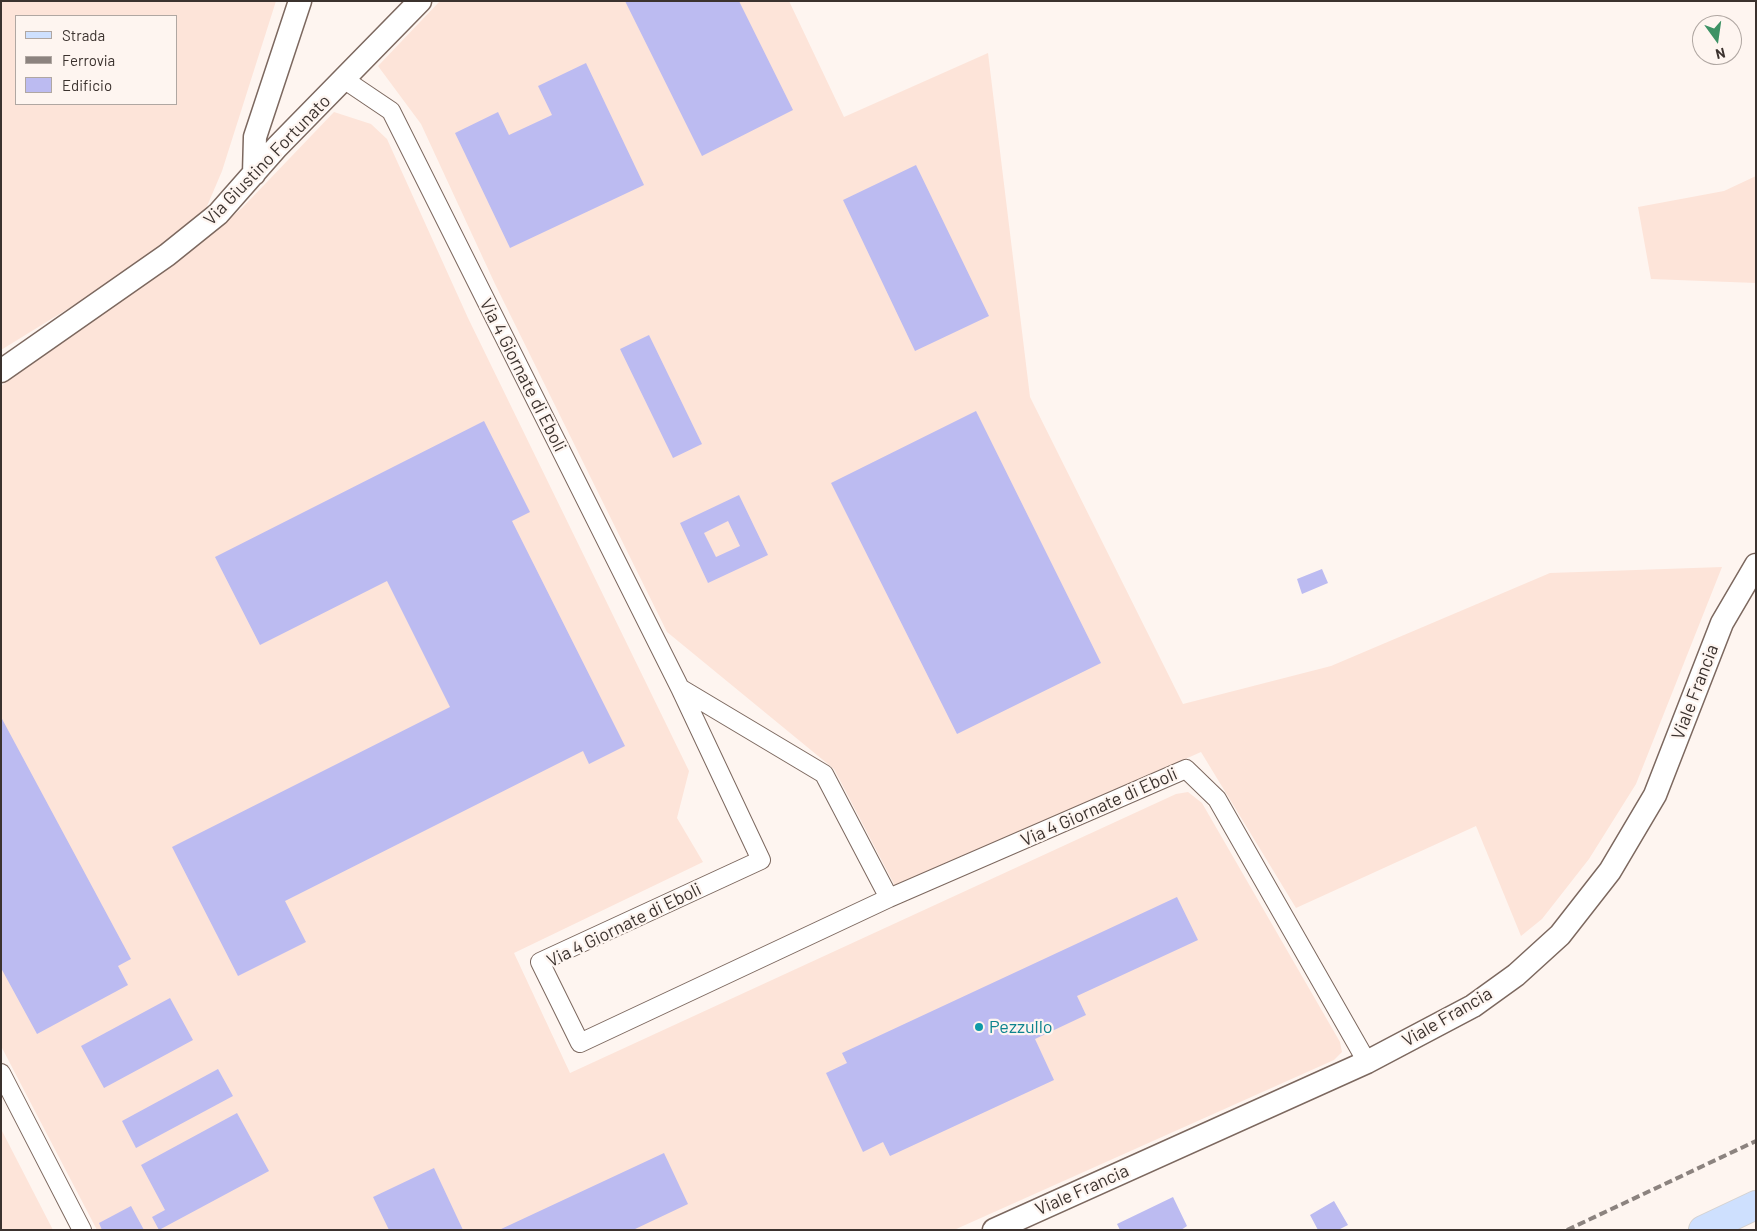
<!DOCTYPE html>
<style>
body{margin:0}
#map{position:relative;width:1757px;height:1231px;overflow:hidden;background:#fef5f0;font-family:Barlow,sans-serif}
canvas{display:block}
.frame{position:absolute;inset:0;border:2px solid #3b322e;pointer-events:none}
.legend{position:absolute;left:15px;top:15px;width:162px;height:90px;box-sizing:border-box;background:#fef5f0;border:1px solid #b0a7a2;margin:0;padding:6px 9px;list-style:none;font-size:15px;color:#3b322e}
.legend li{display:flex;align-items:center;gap:10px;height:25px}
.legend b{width:25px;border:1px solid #b0a7a2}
.north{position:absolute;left:1692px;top:15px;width:50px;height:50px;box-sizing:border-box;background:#fef5f0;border:1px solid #b0a7a2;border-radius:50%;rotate:166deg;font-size:14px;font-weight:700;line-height:20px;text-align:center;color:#3b322e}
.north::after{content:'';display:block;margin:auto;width:18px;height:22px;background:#3d9265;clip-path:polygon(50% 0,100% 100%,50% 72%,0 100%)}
</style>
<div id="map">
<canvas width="1757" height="1231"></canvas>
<div class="frame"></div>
<ul class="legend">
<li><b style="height:6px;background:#cee0fe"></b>Strada</li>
<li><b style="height:6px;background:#8c837f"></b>Ferrovia</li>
<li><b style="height:14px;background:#bcbbf1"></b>Edificio</li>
</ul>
<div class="north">N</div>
</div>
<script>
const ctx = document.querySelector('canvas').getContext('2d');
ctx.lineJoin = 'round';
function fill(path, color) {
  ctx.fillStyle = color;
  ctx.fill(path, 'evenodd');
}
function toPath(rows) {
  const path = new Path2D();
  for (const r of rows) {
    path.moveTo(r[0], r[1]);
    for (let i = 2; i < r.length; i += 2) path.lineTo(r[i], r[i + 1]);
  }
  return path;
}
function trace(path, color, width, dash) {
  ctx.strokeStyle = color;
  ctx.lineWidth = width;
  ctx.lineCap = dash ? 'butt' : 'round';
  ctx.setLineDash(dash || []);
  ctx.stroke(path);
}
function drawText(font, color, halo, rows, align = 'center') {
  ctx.font = font + ' Barlow,sans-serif';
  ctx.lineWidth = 4.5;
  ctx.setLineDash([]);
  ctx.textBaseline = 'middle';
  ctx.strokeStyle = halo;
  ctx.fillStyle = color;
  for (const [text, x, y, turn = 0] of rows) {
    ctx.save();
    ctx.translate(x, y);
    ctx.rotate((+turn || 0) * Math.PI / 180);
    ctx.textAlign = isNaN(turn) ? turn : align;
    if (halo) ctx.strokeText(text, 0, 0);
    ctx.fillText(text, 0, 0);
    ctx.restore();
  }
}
const built = toPath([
 [1,1,276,1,222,171,205,211,188,227,92,294,1,350],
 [16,16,176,16,176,104,16,104],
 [440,1,789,1,844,117,988,53,1030,397,1183,704,1331,666,1550,573,1722,567,1636,784,1589,859,1542,919,1521,936,1476,826,1296,908,1201,752,896,888,834,769,667,632,495,284,421,124,378,66],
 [334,112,371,124,387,139,468,318,689,771,677,818,703,862,514,953,570,1073,1176,794,1188,792,1202,803,1340,1042,1342,1052,1334,1060,954,1230,97,1230,1,1046,1,386,177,262,242,208],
 [1756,176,1756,283,1651,279,1638,207,1724,191],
 [1,1129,53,1230,1,1230]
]);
const building = toPath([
 [625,1,739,1,793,110,702,156],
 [586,63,644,185,510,248,455,133,498,112,509,135,552,115,538,86],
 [916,165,989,316,915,351,843,200],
 [649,335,702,444,673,458,620,349],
 [976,411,1101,663,957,734,831,483],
 [484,421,530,512,512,521,625,746,589,764,583,751,285,901,306,942,238,976,172,847,450,707,387,581,260,645,215,557],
 [739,495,768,555,708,583,680,523],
 [728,521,740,546,716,557,704,533],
 [1322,569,1328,583,1302,594,1297,579],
 [1,717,131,959,118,966,128,985,37,1034,1,968],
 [1177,897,1198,940,1077,996,1086,1015,1035,1039,1054,1080,890,1156,883,1142,863,1152,826,1073,847,1063,842,1053],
 [170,998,193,1040,104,1088,81,1046],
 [218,1069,233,1096,136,1148,122,1121],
 [237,1113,269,1171,159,1230,152,1217,165,1210,141,1165],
 [664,1153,688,1204,633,1230,499,1230],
 [434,1168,463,1230,389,1230,373,1197],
 [1173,1197,1187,1226,1181,1230,1120,1230,1117,1224],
 [1334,1201,1348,1225,1338,1230,1318,1230,1310,1215],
 [131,1206,144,1230,102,1230,99,1223]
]);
const minor = toPath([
 [345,80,391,111,680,688,824,774,889,898,1186,769,1217,799,1367,1062],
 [680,688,761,860,540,962,580,1043,889,898],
 [1,1073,82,1230]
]);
const tertiary = toPath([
 [254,174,255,137,300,1],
 [1,371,167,255,218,214,277,147,420,1],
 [994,1230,1367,1062,1473,1006,1516,975,1560,935,1610,871,1655,795,1722,623,1756,565]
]);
const primary = toPath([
 [1703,1230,1756,1205]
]);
const rail = toPath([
 [1567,1230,1756,1141]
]);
const markers = [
 [979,1027,5,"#0f9aa8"]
];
const streetNames = [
 ["Via Giustino Fortunato",267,160,-46],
 ["Via 4 Giornate di Eboli",523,375,63],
 ["Viale Francia",1695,692,-69],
 ["Via 4 Giornate di Eboli",1099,807,-24],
 ["Via 4 Giornate di Eboli",624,925,-26],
 ["Viale Francia",1447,1017,-30],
 ["Viale Francia",1082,1190,-24]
];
const cultureNames = [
 ["Pezzullo",989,1027]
];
fill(built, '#fde4d9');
fill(building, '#bcbbf1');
trace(minor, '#7c685f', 20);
trace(tertiary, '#7c685f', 25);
trace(primary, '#d4d2d1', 30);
trace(minor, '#fff', 18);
trace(tertiary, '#fff', 22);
trace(primary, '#cee0fe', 28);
trace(rail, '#8c837f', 4, [8, 4]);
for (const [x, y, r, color] of markers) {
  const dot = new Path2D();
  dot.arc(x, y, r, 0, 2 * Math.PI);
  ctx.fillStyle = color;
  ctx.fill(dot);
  trace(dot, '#fef5f0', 2);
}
drawText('18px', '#3b322e', '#fef5f0', streetNames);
drawText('18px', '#0d838f', '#fef5f0', cultureNames, 'left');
</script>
